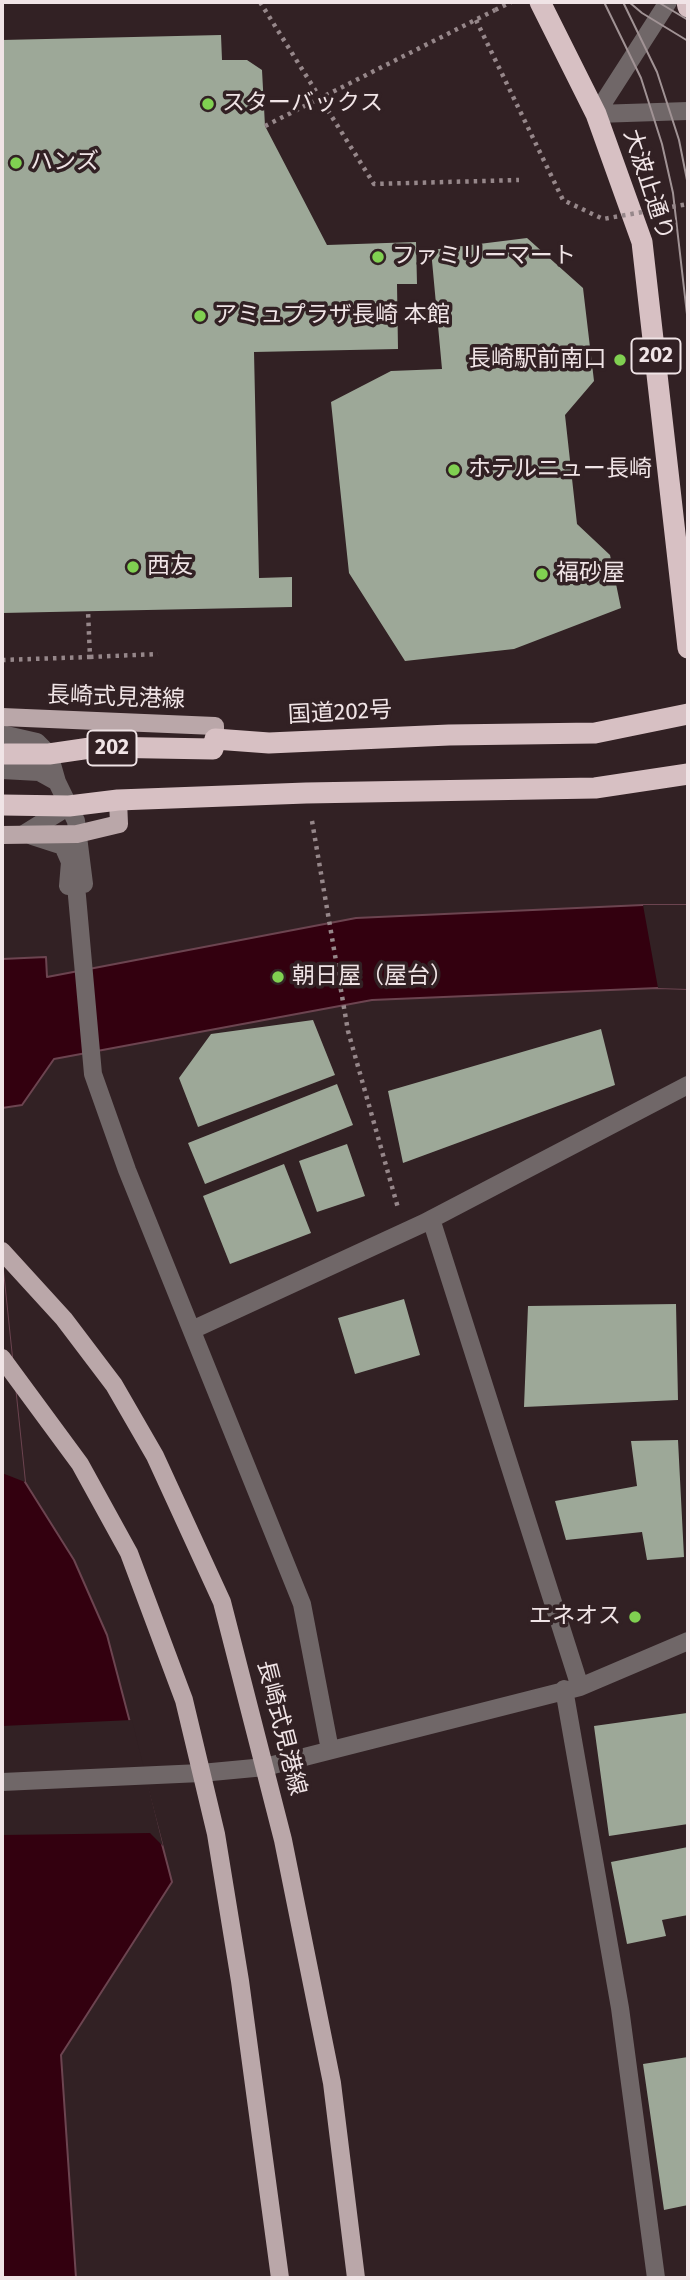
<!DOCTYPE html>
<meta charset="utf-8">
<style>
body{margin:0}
#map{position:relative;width:690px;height:2280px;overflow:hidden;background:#322124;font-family:"Fira Sans",sans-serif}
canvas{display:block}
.frame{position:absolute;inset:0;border:4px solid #f0e4e6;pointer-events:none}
</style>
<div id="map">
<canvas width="690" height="2280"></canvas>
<div class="frame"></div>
</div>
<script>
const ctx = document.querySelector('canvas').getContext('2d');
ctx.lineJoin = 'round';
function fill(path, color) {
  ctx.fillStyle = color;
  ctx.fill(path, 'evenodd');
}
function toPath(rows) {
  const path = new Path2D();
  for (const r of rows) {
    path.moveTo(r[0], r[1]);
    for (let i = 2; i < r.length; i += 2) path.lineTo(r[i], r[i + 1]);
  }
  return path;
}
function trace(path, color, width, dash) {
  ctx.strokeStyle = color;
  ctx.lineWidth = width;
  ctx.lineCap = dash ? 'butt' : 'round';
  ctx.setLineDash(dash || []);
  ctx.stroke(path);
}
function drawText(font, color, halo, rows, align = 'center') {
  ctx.font = font + ' "Fira Sans","Noto Sans JP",sans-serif';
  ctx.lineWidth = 7;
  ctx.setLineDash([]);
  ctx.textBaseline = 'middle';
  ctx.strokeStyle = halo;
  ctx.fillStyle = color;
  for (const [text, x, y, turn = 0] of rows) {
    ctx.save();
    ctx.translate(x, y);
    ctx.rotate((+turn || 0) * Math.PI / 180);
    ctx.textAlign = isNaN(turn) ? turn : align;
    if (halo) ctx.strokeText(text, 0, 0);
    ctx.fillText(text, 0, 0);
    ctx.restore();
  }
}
const water = toPath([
 [643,905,688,905,688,989,658,988,372,1000,54,1059,22,1105,2,1108,2,959,46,957,47,977,356,918,643,905],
 [2,1261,25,1482,74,1560,107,1635,172,1882,61,2055,76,2278,2,2278,2,1261]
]);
const pier = toPath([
 [643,905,688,905,688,989,658,988],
 [2,1261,25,1482,2,1473],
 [132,1720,163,1846,150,1833,2,1835,2,1726]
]);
const building = toPath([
 [221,35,222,60,247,60,262,70,265,126,327,245,416,242,417,284,397,284,398,349,254,352,259,578,292,577,292,607,2,613,2,40],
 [527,238,583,288,594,381,565,415,577,524,610,555,621,608,514,649,405,661,349,573,331,402,391,371,442,369,431,250],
 [313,1020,335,1075,198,1127,179,1078,211,1034],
 [601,1029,615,1085,403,1163,388,1091],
 [337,1084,353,1125,205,1184,188,1143],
 [347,1144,365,1196,317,1212,299,1161],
 [284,1164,311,1233,230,1264,203,1196],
 [404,1299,420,1355,355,1374,338,1318],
 [676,1304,678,1400,524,1407,528,1306],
 [678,1440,684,1557,647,1560,642,1532,566,1540,555,1501,637,1486,631,1441],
 [687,1713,688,1824,609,1836,594,1726],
 [688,1847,688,1915,662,1920,666,1936,627,1944,611,1862],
 [688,2057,688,2205,664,2210,643,2064]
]);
const path = toPath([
 [260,2,374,184,519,180],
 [495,10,511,2],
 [90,657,158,654],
 [2,660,90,657,88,611],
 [312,821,348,1031,398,1208]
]);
const minor = toPath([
 [596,114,668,2],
 [596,114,688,111],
 [2,734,37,742,49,754,57,782,76,821,84,884,68,886,70,862,63,846,32,836],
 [2,770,39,772,57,782],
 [24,834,69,806],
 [76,885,93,1074,127,1170,302,1604,330,1750],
 [431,1219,580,1687],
 [192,1330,424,1223,688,1085],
 [564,1689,620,2008,656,2278],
 [2,1782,201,1773,265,1767,580,1687,688,1641]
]);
const major = toPath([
 [2,717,215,726,215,739],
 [2,835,77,834,119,824,118,800],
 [2,1251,64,1319,114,1385,155,1456,222,1602,283,1840,332,2083,356,2278],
 [2,1358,80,1464,129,1553,184,1700,216,1834,240,1981,280,2278]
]);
const highway = toPath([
 [540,2,596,114,642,242,688,648],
 [687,2,688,7],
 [2,754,49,754,97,747,213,749,215,739,269,743,449,735,595,733,688,714],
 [2,805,69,806,118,800,306,793,595,788,688,774]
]);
const tram = toPath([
 [604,2,641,78,662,144,673,193,688,323],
 [623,2,657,72,679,140,688,185],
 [629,2,642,13,688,41],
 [658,2,688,20]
]);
const pathBridge = toPath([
 [476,20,563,200,603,219,688,204],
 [265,126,495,10]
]);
const markers = [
 [208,104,7,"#80d051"],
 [16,163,7,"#80d051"],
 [378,257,7,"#80d051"],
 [200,316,7,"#80d051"],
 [620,360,7,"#80d051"],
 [454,470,7,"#80d051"],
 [133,567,7,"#80d051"],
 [542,574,7,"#80d051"],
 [278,977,7,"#80d051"],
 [635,1617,7,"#80d051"]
];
const shields = [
 [656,356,49],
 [112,748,49]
];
const shieldNames = [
 ["202",656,356],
 ["202",112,748]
];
const poiNames = [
 ["スターバックス",222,104],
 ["ハンズ",30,163],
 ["ファミリーマート",392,257],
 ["アミュプラザ長崎 本館",214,316],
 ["長崎駅前南口",606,360,"right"],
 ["ホテルニュー長崎",468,470],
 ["西友",147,567],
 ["福砂屋",556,574],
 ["朝日屋（屋台）",292,977],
 ["エネオス",621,1617,"right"]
];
const streetNames = [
 ["大波止通り",648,185,72],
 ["長崎式見港線",116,698,2],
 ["国道202号",340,713,-3],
 ["長崎式見港線",281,1728,76]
];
fill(water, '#33000f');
trace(water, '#6c4450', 2);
fill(pier, '#322124');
fill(building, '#9da898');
trace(path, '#96878a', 4.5, [3.5, 5]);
trace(minor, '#706768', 18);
trace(major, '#baa7a9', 18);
trace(highway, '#d7c0c3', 21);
trace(tram, '#a19395', 2);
trace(pathBridge, '#96878a', 4.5, [3.5, 5]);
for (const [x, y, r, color] of markers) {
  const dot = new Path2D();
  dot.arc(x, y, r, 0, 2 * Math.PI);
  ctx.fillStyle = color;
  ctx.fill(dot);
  trace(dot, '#322124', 2.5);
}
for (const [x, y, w] of shields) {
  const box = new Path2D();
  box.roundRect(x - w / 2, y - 17.5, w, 35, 5);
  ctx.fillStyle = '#322124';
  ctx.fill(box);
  trace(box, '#f0e4e6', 2);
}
drawText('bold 21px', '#f0e4e6', null, shieldNames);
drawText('23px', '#f0e4e6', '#322124', poiNames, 'left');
drawText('23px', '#f0e4e6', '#322124', streetNames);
</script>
